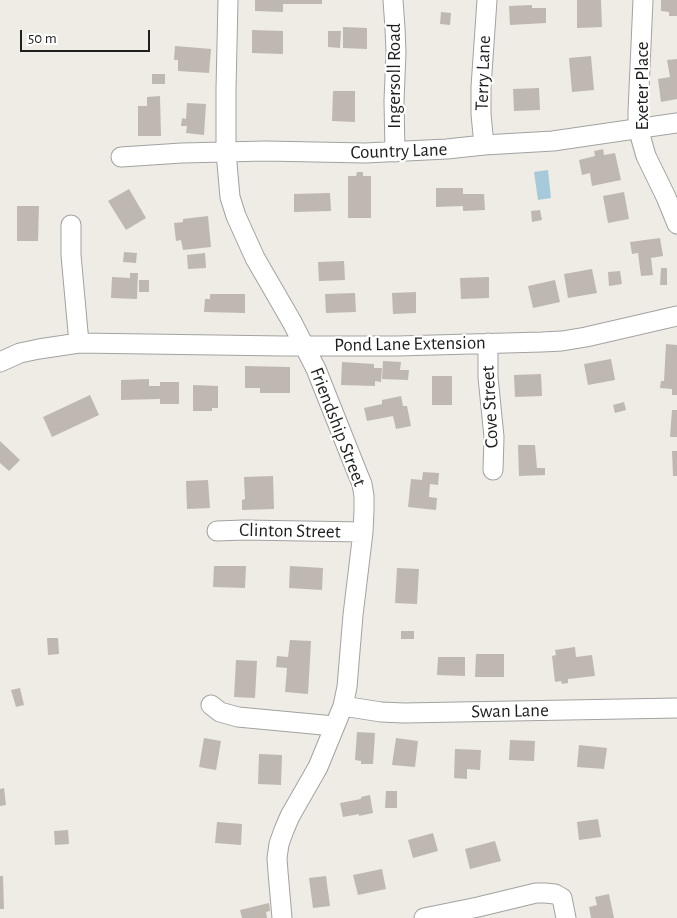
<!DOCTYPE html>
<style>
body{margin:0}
#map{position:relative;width:677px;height:918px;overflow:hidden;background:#eeece4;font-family:"Alegreya Sans",sans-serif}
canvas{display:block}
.scale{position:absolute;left:20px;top:30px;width:130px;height:22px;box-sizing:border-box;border:2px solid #1e1e1e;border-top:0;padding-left:6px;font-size:15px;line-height:18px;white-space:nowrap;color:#1e1e1e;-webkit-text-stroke:4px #fff;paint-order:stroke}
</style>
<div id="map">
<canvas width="677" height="918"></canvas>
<div class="scale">50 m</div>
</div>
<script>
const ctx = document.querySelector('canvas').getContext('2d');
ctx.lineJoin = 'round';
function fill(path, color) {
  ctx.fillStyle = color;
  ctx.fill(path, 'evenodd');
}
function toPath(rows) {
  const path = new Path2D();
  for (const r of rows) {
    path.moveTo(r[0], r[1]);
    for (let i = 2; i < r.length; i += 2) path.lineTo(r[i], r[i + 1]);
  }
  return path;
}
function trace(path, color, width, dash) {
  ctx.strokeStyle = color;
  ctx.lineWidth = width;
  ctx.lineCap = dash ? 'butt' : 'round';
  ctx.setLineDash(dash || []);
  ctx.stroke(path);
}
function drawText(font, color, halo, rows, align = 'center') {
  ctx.font = font + ' "Alegreya Sans",sans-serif';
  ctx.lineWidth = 4.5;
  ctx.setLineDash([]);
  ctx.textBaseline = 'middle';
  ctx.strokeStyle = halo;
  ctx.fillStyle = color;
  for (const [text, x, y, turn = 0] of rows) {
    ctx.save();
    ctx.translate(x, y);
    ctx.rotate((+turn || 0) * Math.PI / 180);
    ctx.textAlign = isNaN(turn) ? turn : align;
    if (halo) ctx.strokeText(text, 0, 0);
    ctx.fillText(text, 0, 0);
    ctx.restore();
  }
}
const water = toPath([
 [548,170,551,198,538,200,534,172]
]);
const building = toPath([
 [255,0,322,0,322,4,283,4,283,12,255,11],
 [577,0,601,0,602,27,577,28],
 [661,0,677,0,677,16,669,16,669,12,661,11],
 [532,5,532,8,546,8,546,23,510,25,509,6],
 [441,12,451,13,450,25,440,24],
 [343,27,367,28,367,49,343,48],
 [252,30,283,31,283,54,252,53],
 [328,31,341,31,340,48,328,47],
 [175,46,211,49,209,73,178,71,178,60,174,60],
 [591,56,594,90,572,92,569,58],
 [677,59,677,99,661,102,658,79,670,77,667,60],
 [152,74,165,74,165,84,152,84],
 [539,88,540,110,514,111,513,89],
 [333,91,355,91,355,122,332,121],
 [160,96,161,136,138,136,138,106,147,106,147,97],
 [187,103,206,104,204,135,186,133,187,126,181,126,182,118,186,119],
 [603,149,604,155,615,153,621,180,592,186,590,173,582,175,579,160,595,156,594,151],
 [357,172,363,172,363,176,371,176,371,218,348,218,348,176,356,176],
 [436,188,463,188,463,194,484,194,485,210,463,211,463,206,436,207],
 [129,189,146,218,126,230,108,201],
 [624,192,629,219,608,223,603,196],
 [330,193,331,211,294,212,294,194],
 [17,206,39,206,38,241,17,241],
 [540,210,542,220,532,222,531,211],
 [208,216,211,247,183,250,181,240,176,241,174,223,183,222,183,219],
 [660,238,663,256,651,258,653,275,641,276,638,253,632,254,630,242],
 [124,252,137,253,136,263,123,262],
 [205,253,206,268,188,269,187,255],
 [344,261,345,280,319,281,318,262],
 [661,268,667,268,667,285,660,285],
 [592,269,597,293,568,298,564,274],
 [620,271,622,284,609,286,608,272],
 [130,273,138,273,137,299,111,298,112,277,130,278],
 [489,277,489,298,461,299,460,278],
 [139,280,149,280,149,292,139,292],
 [555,280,560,302,533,308,528,286],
 [416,292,416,313,393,314,392,293],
 [355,293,356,312,326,313,325,294],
 [210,294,245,294,245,313,204,312,205,299,210,299],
 [666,344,677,345,677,395,672,395,672,389,660,388,661,381,664,381],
 [611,359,615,380,588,385,584,364],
 [383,361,401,362,400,370,409,370,408,380,382,379],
 [342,362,374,364,374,368,382,368,381,382,375,381,375,386,341,385],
 [245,366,290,367,290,393,260,393,260,388,245,388],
 [541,374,542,396,515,397,514,375],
 [432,376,452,376,452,405,432,405],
 [149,379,149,386,160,386,160,382,179,382,179,404,160,404,160,399,121,400,121,380],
 [193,385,218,386,218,408,212,408,212,411,193,411],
 [90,395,99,415,52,437,43,417],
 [401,396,403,406,407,406,411,426,396,429,393,416,367,421,364,408,382,404,382,400],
 [624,402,626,410,615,413,613,405],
 [672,410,677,410,677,437,670,437],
 [0,441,20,460,9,471,0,463],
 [518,445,535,445,537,468,545,468,545,475,519,476],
 [672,451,677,451,677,476,673,476],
 [423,472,439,473,438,485,430,484,429,497,437,498,436,510,408,507,411,479,422,480],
 [273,476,274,509,242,510,242,500,245,499,244,477],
 [208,480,210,508,187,509,186,481],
 [214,566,246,566,245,588,213,587],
 [290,566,323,568,322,590,289,588],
 [397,568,419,569,417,604,395,603],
 [401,631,414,631,414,639,401,639],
 [47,638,58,638,59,654,48,655],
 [290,640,311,641,308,694,285,692,287,668,276,667,277,656,288,657],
 [575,647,576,657,592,655,595,676,568,679,568,683,562,684,561,681,555,682,552,656,556,655,555,650],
 [476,654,504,654,504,677,475,677],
 [438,657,465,657,465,676,437,675],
 [236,660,257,661,255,698,234,697],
 [20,688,24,705,16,707,11,690],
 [357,732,375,733,373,764,361,764,361,761,355,760],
 [204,738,221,741,216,770,199,767],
 [396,738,418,741,415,767,392,765],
 [510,740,535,741,534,761,509,760],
 [579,745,607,748,604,769,577,767],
 [455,749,481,750,480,770,467,769,467,779,454,778],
 [259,754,282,755,281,785,258,784],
 [4,788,6,805,0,806,0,789],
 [386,791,397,791,397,808,385,808],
 [370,795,373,813,359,816,359,814,343,817,340,803,361,799,361,797],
 [598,819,601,837,579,840,577,822],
 [217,822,242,824,241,845,215,843],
 [68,830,69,844,55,845,54,831],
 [433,833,438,851,413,858,408,840],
 [495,841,501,861,470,869,465,849],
 [382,869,386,889,358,895,353,875],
 [0,876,3,876,4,909,0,909],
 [326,876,330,906,313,908,309,878],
 [609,894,614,918,591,918,589,907,597,905,595,897],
 [269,903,270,911,266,912,267,918,242,918,240,910]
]);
const minor = toPath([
 [228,0,226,89,226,152,230,197,236,216,255,258,292,322,316,369,357,472,362,484,364,496,364,510,363,532,353,615,347,687,343,706,318,767,290,816,284,830,279,844,277,858,278,872,282,918],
 [393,0,395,28,396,52,394,101,395,152],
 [643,0,638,112,638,128,646,156,666,197,677,224],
 [484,145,481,114,481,87,487,0],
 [121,157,182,153,266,151,365,153,447,149,484,145,553,141,677,123],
 [71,225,71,255,79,343],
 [488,343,488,377,494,437,493,470],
 [0,362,20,353,39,349,79,343,283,346,398,346,542,342,562,341,586,337,677,316],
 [217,531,244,530,363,532],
 [211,705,220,712,238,717,334,726],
 [343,706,381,712,404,713,677,708],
 [424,918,478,907,536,893,545,893,555,894,562,898,566,918]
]);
const streetNames = [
 ["Terry Lane",483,73,-88],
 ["Ingersoll Road",394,76,-90],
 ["Exeter Place",642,86,-90],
 ["Country Lane",399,151,-2],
 ["Pond Lane Extension",410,344,-1],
 ["Cove Street",490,407,-93],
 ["Friendship Street",338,427,69],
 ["Clinton Street",290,531,1],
 ["Swan Lane",510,711,-1]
];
fill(water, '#a7cada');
fill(building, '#bfb8b1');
trace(minor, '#a2a2a2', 21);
trace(minor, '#fff', 19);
drawText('19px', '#1e1e1e', '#fff', streetNames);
</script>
